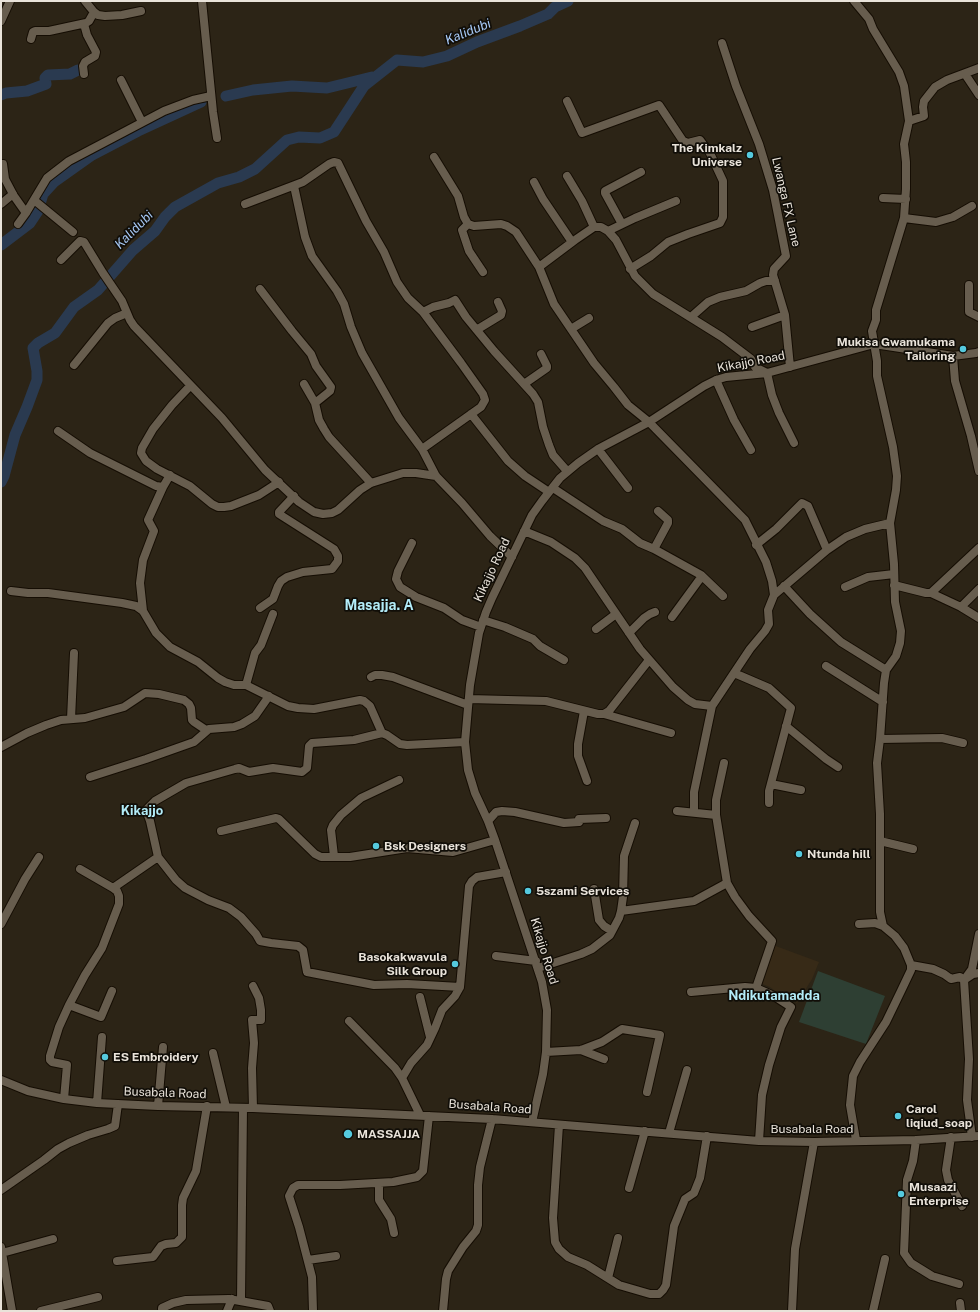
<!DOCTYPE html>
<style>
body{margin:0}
#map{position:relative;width:980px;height:1312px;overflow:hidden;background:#2c2416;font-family:"Public Sans",sans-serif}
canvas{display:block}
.frame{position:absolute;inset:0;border:2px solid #e9e3da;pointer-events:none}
</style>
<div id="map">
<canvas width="980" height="1312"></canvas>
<div class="frame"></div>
</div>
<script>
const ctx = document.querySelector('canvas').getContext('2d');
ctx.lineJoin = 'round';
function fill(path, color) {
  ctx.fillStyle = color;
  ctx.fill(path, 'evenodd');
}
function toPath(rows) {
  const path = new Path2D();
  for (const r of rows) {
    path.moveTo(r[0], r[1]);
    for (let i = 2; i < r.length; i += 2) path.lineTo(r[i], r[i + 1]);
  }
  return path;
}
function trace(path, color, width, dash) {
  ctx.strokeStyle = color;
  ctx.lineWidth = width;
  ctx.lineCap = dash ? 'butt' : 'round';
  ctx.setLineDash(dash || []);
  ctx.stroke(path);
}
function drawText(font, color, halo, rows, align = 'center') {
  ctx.font = font + ' "Public Sans",sans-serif';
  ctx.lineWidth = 3.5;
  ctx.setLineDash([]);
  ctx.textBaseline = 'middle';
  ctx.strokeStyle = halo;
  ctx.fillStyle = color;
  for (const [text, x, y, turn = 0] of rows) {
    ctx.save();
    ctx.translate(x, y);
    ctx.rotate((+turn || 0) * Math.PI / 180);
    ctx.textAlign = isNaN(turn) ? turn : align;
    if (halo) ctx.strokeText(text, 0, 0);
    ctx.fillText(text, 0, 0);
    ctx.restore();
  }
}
const built = toPath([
 [773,945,819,962,812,979,797,1003,775,991,770,987,760,983]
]);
const green = toPath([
 [818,971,885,996,866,1044,799,1022]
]);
const river = toPath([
 [1,95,6,93,27,91,46,84,45,78,48,75,70,74,78,70],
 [226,96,253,90,292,86,327,88,372,77],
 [1,245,30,223,38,211,43,194,54,182,92,155,138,131,201,102],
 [1,482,4,476,15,435,27,407,37,380,37,371,33,348,38,343,55,333,74,307,98,290,133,250,155,231,165,217,175,207,218,183,239,177,255,169,287,140,299,137,320,138,334,132,364,86,397,60,423,62,447,56,477,42,520,26,548,14,555,7,568,1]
]);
const minor = toPath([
 [85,1,94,12,98,15,105,16,122,15,141,11],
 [202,1,213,112,217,138],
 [854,1,869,19,873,29,899,72,904,86,909,121,904,144,906,162,906,189,904,218,876,310,876,320,872,331,877,361,877,376,893,447,897,476,896,490,890,523,894,564,895,602,901,631,900,643,896,656,886,670,884,683,880,739,877,763,880,814,880,912,883,926],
 [1,21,10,1],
 [31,39,33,32,35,31,49,31,86,23,89,21,94,12],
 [722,43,736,86,759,144,773,190,778,215,786,256,774,269,773,275,785,315,790,367],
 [84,74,83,66,85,62,95,56,96,52,87,35,84,24],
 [965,74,979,95],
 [121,80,142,122],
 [567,101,582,133,659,105,683,141,688,143,700,140,705,147,709,151,723,181,723,217,720,223,688,234,668,242,651,256,630,269],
 [909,121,924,116,923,107,924,101,935,87,947,80,979,68],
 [434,157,458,196,464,217,468,224,474,226,501,224,507,226,516,232,539,267,554,304,594,363,614,387,628,405,649,422,745,520,766,562,772,581,774,595],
 [3,164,5,179,14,196,26,213],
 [567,176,582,201,594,227],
 [534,182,543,199,572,242],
 [294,186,305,237,312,256,337,291,344,304,351,327,362,353,399,418,422,449,436,476,462,503,490,536,512,557],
 [883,198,906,199],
 [34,200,73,232],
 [1,204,13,194],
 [245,204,303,182,329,164,334,162,338,163,366,221,384,252,397,282,408,298,423,312,461,363,483,394,485,400,481,407,422,449],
 [904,218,936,222,953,217,972,206],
 [18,224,26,213,47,178,69,161,164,111,193,100,211,96],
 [468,224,462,230,469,251,483,272],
 [622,224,605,193,605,191,641,172],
 [608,231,635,218,676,201],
 [61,260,80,241,84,242,103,273,122,301,130,320,134,326,222,418,265,470,299,502,314,512,323,514,332,513,338,510,360,490,371,483,403,473,416,473,436,476],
 [539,267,575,240,594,227,601,227,608,231,616,240,635,276,653,294,722,337,751,359,755,367,767,373,772,395,779,413,794,443],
 [969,285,969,312,979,317],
 [260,289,292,331,311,354,316,366,331,387,330,391,315,403],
 [423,312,433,307,449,303,455,300,466,317,494,351,533,394,538,402,543,427,549,445,553,455,567,471],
 [691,317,708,302,720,297,746,291,760,283,766,281,775,281],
 [752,327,785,315],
 [478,329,501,315,502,311,498,302],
 [571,329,589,318],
 [953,356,955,381,971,436,979,471],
 [74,365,108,323,115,318,127,313],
 [716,380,734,420,751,450],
 [304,384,315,403,319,420,324,429,329,437,371,483],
 [524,384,547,368,547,366,541,354],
 [190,386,172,405,153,429,142,448,141,453,146,461,157,469,190,486,212,504,218,507,224,507,231,506,259,495,279,482],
 [471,414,508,461,525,476,549,492],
 [58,431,90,453,156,486,163,487,170,475],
 [598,449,628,488],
 [553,488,603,521,622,529,640,543,654,549,701,575,723,596],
 [524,531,551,542,575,558,585,568,640,649,673,687,688,700,695,704,712,706],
 [412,543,398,571,396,579,400,587,416,597,444,608,462,620,481,627],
 [756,545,776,529,802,503,808,506,827,550],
 [654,549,668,523,668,520,658,511],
 [894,585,926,593,931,593,979,548],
 [784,586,810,614,841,642,886,670],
 [845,587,868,577,894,574],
 [11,591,28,593,48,593,122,603,136,606,143,611,156,633,170,647,198,662,218,678,225,682,234,685,246,685,288,706,298,708,314,709,360,700,364,701,370,706,382,733],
 [931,593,961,607,979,589],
 [961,607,979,618],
 [260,608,273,599,278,586,281,581,287,577,303,572,332,569,338,561,338,556,334,549,279,514,279,512,294,496],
 [143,611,140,583,143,560,154,531,148,520,163,487],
 [672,617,702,576],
 [483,620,505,627,533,639,540,646,564,660],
 [596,629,616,614],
 [629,633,644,618,650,614,655,612],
 [826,666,883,702],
 [734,673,769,688,791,708,769,791,769,803],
 [371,677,375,675,382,675,393,677,468,705],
 [246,685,255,653,261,645,273,614],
 [469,699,546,701,598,714,604,714,609,711,649,660],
 [584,711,578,744,578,756,587,781],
 [604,714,671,733],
 [71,719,74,653],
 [786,726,826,759,838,767],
 [880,739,942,738,963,743],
 [1,747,27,733,46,725,61,720,85,718,124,707,145,693,159,694,184,700,189,704,191,708,192,720,194,722,206,730],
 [90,777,146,759,194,742,209,729,234,727,242,724,255,716,269,696],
 [771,784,801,790],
 [677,811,716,815,727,883,735,897,749,916,772,941,756,988],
 [694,812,694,792,712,706,750,649,765,631,769,624,768,610,774,595,827,550,846,537,865,529,890,523],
 [716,815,716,800,724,763],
 [488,821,496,812,502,811,515,812,564,823,579,822,579,819,606,818],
 [221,831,276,818,279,819,315,854,321,857,350,857,407,848,453,852,495,840],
 [880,841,913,849],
 [334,856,331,830,333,825,341,815,361,798,399,780],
 [158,857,150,821,146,810,155,801,186,783,235,769,239,768,249,772,273,768,302,772,307,768,309,746,312,743,354,740,382,733,387,735,400,744,407,745,465,742],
 [113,888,158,857,176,880,185,888,208,900,229,908,241,917,256,934,260,941,271,943,298,946,303,950,307,972,374,985,407,984,460,987],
 [594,889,599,920,604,926,612,931],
 [621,911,694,901,727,883],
 [1,924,25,879,39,857],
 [496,956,536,961],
 [911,965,933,969,944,974,951,979,960,977,964,980,972,969,979,934],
 [538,968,581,954,592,949,610,935,619,918,621,911,623,897,624,856,635,823],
 [691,992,745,987,756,988,774,996,791,1007,781,1027,769,1065,762,1095,759,1141],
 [420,997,430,1037],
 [69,1005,101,1017,112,991],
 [349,1021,395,1068,402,1078,420,1115],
 [581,1050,604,1059],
 [546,1052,581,1050,602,1042,622,1029,660,1035,647,1092],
 [213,1053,226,1107],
 [402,1078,411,1063,427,1045,435,1028,442,1010,455,996,460,987,469,886,472,881,477,877,506,872],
 [1,1080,28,1091,64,1099,97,1103,158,1106,253,1108,492,1119,759,1141,814,1142,916,1140,979,1136],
 [64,1099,67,1065,52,1062,50,1060,50,1056,59,1027,69,1005,85,975,102,948,119,904,119,896,117,891,113,888,80,869],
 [97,1103,102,1037],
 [158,1106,163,1047],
 [253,1108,252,1068,254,1043,252,1020,261,1020,261,1010,259,998,253,986],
 [532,1122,543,1074,546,1052,547,1010,542,982,495,840,488,821,475,793,468,770,465,742,470,685,479,633,486,612,492,598,532,515,542,501,560,478,578,463,598,449,649,422,704,386,716,380,726,377,767,373,874,344,953,356,976,353,979,352],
 [559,1125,553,1218,555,1242,559,1249,568,1257,587,1265,619,1285,650,1294,659,1294,663,1290,666,1285,674,1226,685,1199,694,1193,700,1178,707,1136],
 [669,1133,687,1070],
 [951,1137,946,1170,948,1180,962,1206],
 [972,1137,967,1100,969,1059,964,980,973,974,979,973],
 [856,1140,850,1105,853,1076,860,1062,886,1022,901,991,911,970,911,965,904,948,895,936,883,926,875,923,859,924],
 [916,1140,913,1161,907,1180,904,1253,911,1263,932,1276,959,1284],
 [379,1183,379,1200,391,1219,394,1233],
 [629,1188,645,1131],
 [1,1190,44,1160,58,1149,69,1143,88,1135,108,1129,115,1126,118,1104],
 [1,1247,12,1311],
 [2,1253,53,1239],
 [308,1260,336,1256],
 [117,1261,153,1257,161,1246,166,1244,176,1243,182,1237,182,1205,183,1198,196,1171,207,1106],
 [608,1278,618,1238],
 [241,1300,243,1108],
 [960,1303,961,1311],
 [41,1311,98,1297],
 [162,1311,162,1308,173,1303,186,1300,229,1299,268,1306,270,1311],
 [227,1311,232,1299],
 [313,1311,312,1277,299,1227,289,1196,293,1188,298,1185,340,1185,393,1182,417,1177,423,1171,429,1116],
 [443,1311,446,1279,448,1271,463,1247,476,1231,478,1225,478,1185,480,1167,492,1119],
 [792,1311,795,1249,814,1142],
 [873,1311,885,1259]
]);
const markers = [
 [750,155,4,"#55cadf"],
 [963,349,4,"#55cadf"],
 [376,846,4,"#55cadf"],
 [799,854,4,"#55cadf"],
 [528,891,4,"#55cadf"],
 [455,964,4,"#55cadf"],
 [105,1057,4,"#55cadf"],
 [898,1116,4,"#55cadf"],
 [348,1134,5,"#55cadf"],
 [901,1194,4,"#55cadf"]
];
const poiNames = [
 ["The Kimkalz",742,148,"right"],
 ["Universe",742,162,"right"],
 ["Mukisa Gwamukama",955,342,"right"],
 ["Tailoring",955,356,"right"],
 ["Bsk Designers",384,846],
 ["Ntunda hill",807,854],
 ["5szami Services",536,891],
 ["Basokakwavula",447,957,"right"],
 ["Silk Group",447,971,"right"],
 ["ES Embroidery",113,1057],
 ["Carol",906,1109],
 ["liqiud_soap",906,1123],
 ["MASSAJJA",357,1134],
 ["Musaazi",909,1187],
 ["Enterprise",909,1201]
];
const streetNames = [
 ["Lwanga FX Lane",786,202,77],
 ["Kikajjo Road",751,362,-11],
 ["Kikajjo Road",492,570,-65],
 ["Kikajjo Road",544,951,73],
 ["Busabala Road",165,1093,2],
 ["Busabala Road",490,1107,4],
 ["Busabala Road",812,1129]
];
const waterNames = [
 ["Kalidubi",468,32,-22],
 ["Kalidubi",134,230,-45]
];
const neighbourhoodNames = [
 ["Kikajjo",142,811],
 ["Ndikutamadda",774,996]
];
const quarterNames = [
 ["Masajja. A",379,606]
];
fill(built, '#372a17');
fill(green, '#2e3f33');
trace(river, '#2a3a50', 11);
trace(minor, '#150d03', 10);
trace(minor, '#675d4e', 8);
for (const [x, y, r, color] of markers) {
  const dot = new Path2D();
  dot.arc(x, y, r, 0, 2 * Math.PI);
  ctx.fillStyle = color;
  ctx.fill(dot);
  trace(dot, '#110e08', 1.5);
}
drawText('bold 12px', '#e9e3da', '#110e08', poiNames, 'left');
drawText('12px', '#e9e3da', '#110e08', streetNames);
drawText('italic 13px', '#a7c9f6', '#110e08', waterNames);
drawText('bold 13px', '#b3ecf8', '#110e08', neighbourhoodNames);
drawText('bold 14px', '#b3ecf8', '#110e08', quarterNames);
</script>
